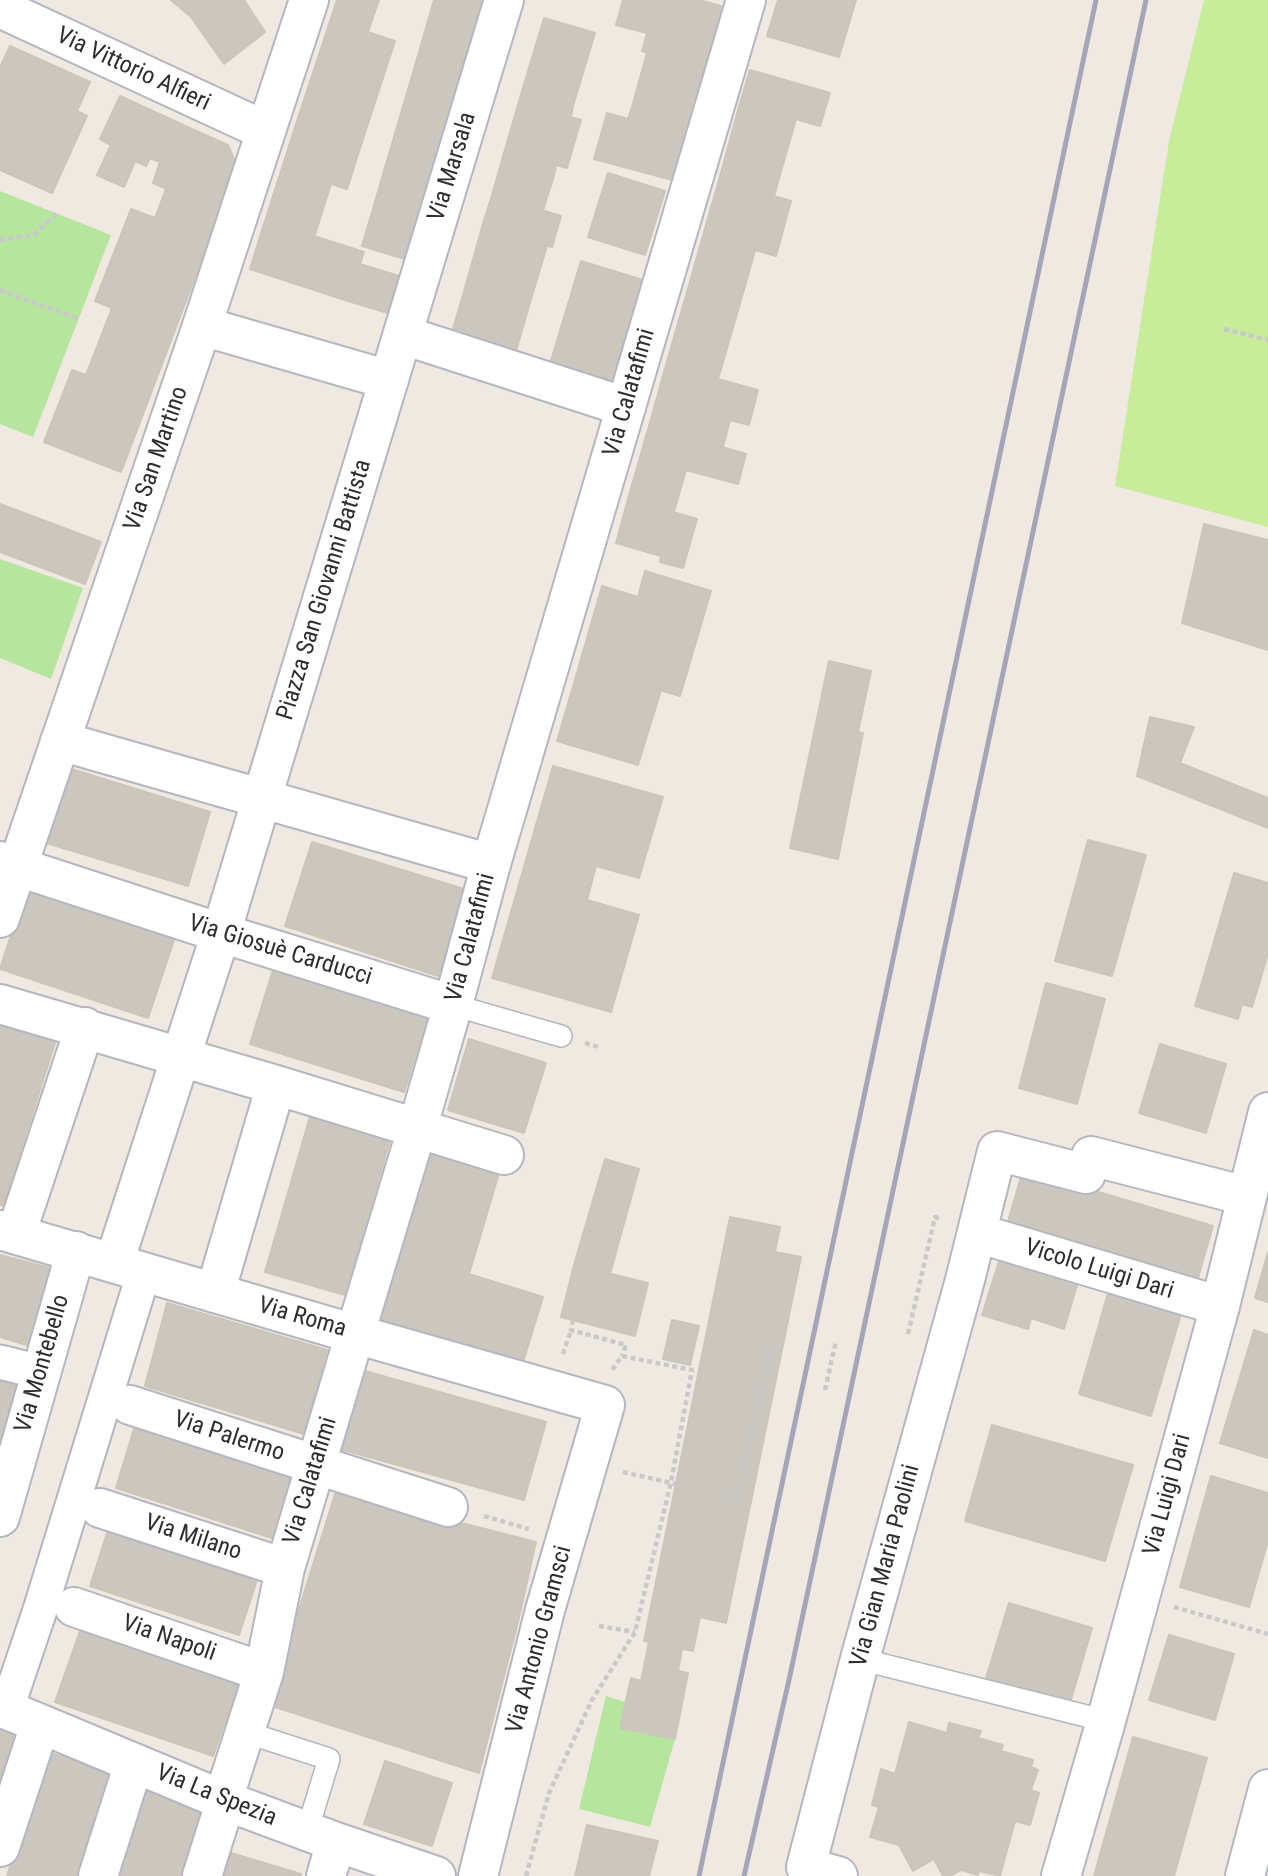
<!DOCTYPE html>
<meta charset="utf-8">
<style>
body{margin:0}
canvas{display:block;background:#efe9e1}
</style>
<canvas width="1268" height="1876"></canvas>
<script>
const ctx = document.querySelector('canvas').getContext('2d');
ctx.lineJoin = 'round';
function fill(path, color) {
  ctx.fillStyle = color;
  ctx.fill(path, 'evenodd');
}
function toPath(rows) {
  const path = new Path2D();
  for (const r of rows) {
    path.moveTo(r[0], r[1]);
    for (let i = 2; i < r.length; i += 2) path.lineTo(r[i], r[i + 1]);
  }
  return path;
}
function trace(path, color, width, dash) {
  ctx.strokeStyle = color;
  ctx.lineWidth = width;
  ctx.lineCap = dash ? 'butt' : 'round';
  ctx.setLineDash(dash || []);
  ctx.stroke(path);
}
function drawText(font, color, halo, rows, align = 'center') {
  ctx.font = font + ' "Roboto Condensed",sans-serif';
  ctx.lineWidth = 6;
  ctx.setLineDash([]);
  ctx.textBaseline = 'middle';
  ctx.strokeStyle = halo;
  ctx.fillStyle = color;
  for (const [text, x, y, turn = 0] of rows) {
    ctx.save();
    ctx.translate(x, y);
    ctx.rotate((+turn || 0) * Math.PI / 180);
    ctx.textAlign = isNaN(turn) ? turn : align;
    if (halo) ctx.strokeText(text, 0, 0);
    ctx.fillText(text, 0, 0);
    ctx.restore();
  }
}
const green = toPath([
 [0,191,111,235,33,437,0,424],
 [0,559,83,588,51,679,0,658],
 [606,1696,625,1702,621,1728,675,1739,650,1827,579,1809]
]);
const pitch = toPath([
 [1204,0,1268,0,1268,527,1115,486,1169,141]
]);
const building = toPath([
 [171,0,244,0,265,32,224,64,191,17,171,0],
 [337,0,379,0,368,32,395,41,363,139,298,118,337,0],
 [434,0,449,0,481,10,465,65,419,52,434,0],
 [449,0,484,0,481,10,449,0],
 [623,0,700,0,724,7,706,70,642,51,647,33,616,25,623,0],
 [778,0,856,0,839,57,767,36,778,0],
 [544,18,595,33,573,106,522,91,544,18],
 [10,46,90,82,77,111,87,116,52,193,0,170,0,67,10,46],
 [419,52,465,65,408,260,362,246,419,52],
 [647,53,706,70,691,124,632,107,647,53],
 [750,70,830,93,820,126,740,103,750,70],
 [522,91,573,106,571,117,581,120,573,147,511,129,522,91],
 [120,96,192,129,174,168,150,158,146,166,135,161,124,187,97,175,111,145,100,139,120,96],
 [740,103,796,119,774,196,719,180,740,103],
 [632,107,691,124,676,181,594,159,607,113,628,119,632,107],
 [298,118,363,139,347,189,282,168,298,118],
 [192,129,228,145,237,166,224,201,179,184,176,193,153,183,160,162,174,168,192,129],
 [511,129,573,147,567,168,556,165,554,176,502,160,511,129],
 [502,160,554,176,543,210,492,195,502,160],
 [282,168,331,184,312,244,263,227,282,168],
 [608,173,665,191,645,255,588,237,608,173],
 [719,180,791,201,776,256,755,250,760,233,708,218,719,180],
 [179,184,224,201,121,472,44,442,72,370,86,375,112,308,95,301,131,209,155,218,166,189,176,193,179,184],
 [492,195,561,216,552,247,482,227,492,195],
 [708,218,760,233,739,307,687,292,708,218],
 [263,227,312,244,299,285,250,269,263,227],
 [482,227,547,246,529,306,465,288,482,227],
 [314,236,364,252,348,301,299,285,314,236],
 [581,261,646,281,616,383,550,364,581,261],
 [360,264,402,277,391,314,348,301,360,264],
 [465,288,529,306,516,351,452,332,465,288],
 [687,292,739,307,718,379,666,365,687,292],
 [666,365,758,390,749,425,730,420,723,447,649,426,666,365],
 [649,426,746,454,738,484,686,470,674,512,628,499,649,426],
 [628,499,697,519,683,568,660,562,661,556,616,543,628,499],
 [0,504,101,542,85,584,0,552,0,504],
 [1204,524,1268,540,1268,650,1182,623,1204,524],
 [645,571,711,591,680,696,579,666,602,586,638,597,645,571],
 [829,661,871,671,858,732,816,723,829,661],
 [579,666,661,690,638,765,557,741,579,666],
 [1150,717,1194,727,1170,789,1137,776,1150,717],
 [816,723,863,733,838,859,790,848,816,723],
 [1180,763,1268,798,1268,828,1170,789,1180,763],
 [553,766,663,797,639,878,596,866,587,900,639,915,611,1012,492,978,553,766],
 [65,767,210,812,188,886,43,842,65,767],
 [1088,840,1146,855,1112,976,1055,961,1088,840],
 [312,842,464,889,438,976,285,926,312,842],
 [1234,873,1268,883,1268,954,1252,1007,1242,1004,1238,1019,1195,1006,1234,873],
 [26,888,175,937,148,1018,0,969,26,888],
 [273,970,428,1017,404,1092,250,1044,273,970],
 [1046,983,1105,999,1077,1104,1019,1088,1046,983],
 [0,1025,55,1043,3,1206,0,1205,0,1025],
 [469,1039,546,1063,524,1133,448,1110,469,1039],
 [1160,1044,1226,1064,1206,1133,1139,1113,1160,1044],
 [311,1113,391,1137,345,1295,265,1272,311,1113],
 [426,1151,499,1173,469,1274,543,1297,523,1362,376,1318,426,1151],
 [605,1159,639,1169,610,1274,574,1265,605,1159],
 [1023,1170,1112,1196,1096,1251,1007,1225,1023,1170],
 [1112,1196,1213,1226,1197,1281,1096,1251,1112,1196],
 [730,1217,780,1227,693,1651,644,1641,730,1217],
 [775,1252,801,1257,726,1623,700,1617,775,1252],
 [1268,1252,1268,1302,1255,1298,1268,1252],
 [0,1255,61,1271,36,1348,0,1337,0,1255],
 [1000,1258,1078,1282,1064,1329,1031,1318,1028,1329,982,1315,1000,1258],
 [574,1265,648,1283,635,1336,561,1317,574,1265],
 [1108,1293,1181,1314,1151,1416,1079,1394,1108,1293],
 [167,1303,327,1350,304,1434,145,1386,167,1303],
 [672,1320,699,1326,690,1365,663,1359,672,1320],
 [1254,1330,1268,1335,1268,1458,1220,1443,1254,1330],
 [358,1369,546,1422,524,1500,336,1448,358,1369],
 [0,1375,24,1383,0,1453,0,1375],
 [137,1419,297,1468,272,1538,116,1488,137,1419],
 [992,1425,1133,1465,1105,1561,965,1521,992,1425],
 [1211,1476,1268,1493,1268,1541,1249,1607,1180,1587,1211,1476],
 [336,1491,536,1542,518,1622,479,1773,269,1705,336,1491],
 [110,1524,260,1571,239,1635,90,1586,110,1524],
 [1009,1603,1092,1628,1070,1703,986,1678,1009,1603],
 [81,1628,239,1681,213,1756,55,1702,81,1628],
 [1169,1635,1234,1654,1215,1720,1149,1700,1169,1635],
 [649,1642,682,1649,678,1671,688,1673,675,1739,620,1728,631,1678,641,1681,649,1642],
 [909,1722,947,1733,949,1723,981,1731,978,1738,1003,1745,1001,1751,1033,1760,1031,1767,1038,1770,1031,1790,1039,1793,1030,1825,1015,1821,1000,1876,979,1871,978,1875,961,1870,950,1876,943,1876,934,1859,913,1871,899,1845,870,1837,879,1807,872,1805,881,1769,895,1774,909,1722],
 [0,1728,24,1736,0,1799,0,1728],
 [1133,1737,1207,1758,1174,1876,1094,1876,1133,1737],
 [45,1751,108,1772,76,1876,7,1876,45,1751],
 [385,1761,452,1783,432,1846,364,1824,385,1761],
 [141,1790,200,1812,180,1876,116,1876,141,1790],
 [587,1825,658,1841,649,1876,575,1876,587,1825],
 [231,1853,301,1874,301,1876,224,1876,231,1853]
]);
const path = toPath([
 [0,240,33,235,57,213],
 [0,290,78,319],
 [1224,329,1268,340],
 [585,1043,599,1047],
 [573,1320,571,1330,626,1345,622,1356],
 [908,1334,935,1217,941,1219],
 [563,1354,571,1330],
 [825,1390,836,1341],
 [623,1472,676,1484],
 [725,1495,738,1499,770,1349,779,1349],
 [484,1516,529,1529],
 [1174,1607,1268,1634],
 [599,1626,635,1632],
 [526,1876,549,1793,592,1700,635,1632,671,1482,692,1370,622,1356,612,1370]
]);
const service = toPath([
 [453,1005,561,1036],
 [860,1659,1106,1721],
 [245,1732,329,1759,307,1831]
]);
const pedestrian = toPath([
 [0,1362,40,1372],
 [11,1696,40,1610,140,1285]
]);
const minor = toPath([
 [0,8,266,131],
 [202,326,389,380],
 [403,335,626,407],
 [60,741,491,864],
 [0,861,221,933,453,1005],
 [0,1004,276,1085,504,1155],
 [977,1233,1220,1306],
 [16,1234,85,1027],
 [114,1263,221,933,504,0],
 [215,1293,276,1085],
 [130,1405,448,1507],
 [100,1508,285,1568],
 [0,1517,76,1251],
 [74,1607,264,1672],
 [0,1707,223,1800,336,1842,436,1876],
 [0,1847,40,1725],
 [98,1876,134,1763],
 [202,1876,221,1816,223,1800,264,1672,285,1568,355,1334],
 [326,1876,336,1842],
 [838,1876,806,1867,860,1659,965,1280,997,1151,1086,1174,1091,1156,1246,1196]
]);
const tertiary = toPath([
 [0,918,202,326,309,0],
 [0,1230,355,1334,605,1405,545,1610,478,1876],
 [355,1334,417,1129,453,1005,491,864,746,0],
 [1061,1876,1106,1721,1220,1306,1268,1112],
 [1245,1876,1268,1789]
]);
const rail = toPath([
 [699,1876,1096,0],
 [744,1876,789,1680,1146,0]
]);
const streetNames = [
 ["Via Vittorio Alfieri",133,70,25],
 ["Via Marsala",453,167,-73],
 ["Via Calatafimi",630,393,-74],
 ["Via San Martino",157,459,-71],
 ["Piazza San Giovanni Battista",325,590,-73],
 ["Via Calatafimi",471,938,-75],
 ["Via Giosuè Carducci",280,951,17],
 ["Vicolo Luigi Dari",1099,1270,17],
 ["Via Roma",302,1318,16],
 ["Via Montebello",43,1364,-74],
 ["Via Palermo",229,1437,18],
 ["Via Calatafimi",311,1481,-73],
 ["Via Luigi Dari",1168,1495,-75],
 ["Via Milano",193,1538,18],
 ["Via Gian Maria Paolini",886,1566,-75],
 ["Via Napoli",169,1639,19],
 ["Via Antonio Gramsci",540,1640,-75],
 ["Via La Spezia",216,1796,22]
];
fill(green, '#b6e59e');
fill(pitch, '#c9ec9a');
fill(building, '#cbc7bf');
trace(building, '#cbc5ba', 2);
trace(service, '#b4b7c1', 24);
trace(pedestrian, '#b4b7c1', 37);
trace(minor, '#b4b7c1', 42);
trace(tertiary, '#b4b7c1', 42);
trace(path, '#c9c9c9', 4.5, [5, 3.5]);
trace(service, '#fff', 21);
trace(pedestrian, '#fff', 33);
trace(minor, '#fff', 38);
trace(tertiary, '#fff', 38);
trace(rail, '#a3a6b8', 5);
drawText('24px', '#2e2e2e', '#fff', streetNames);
</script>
